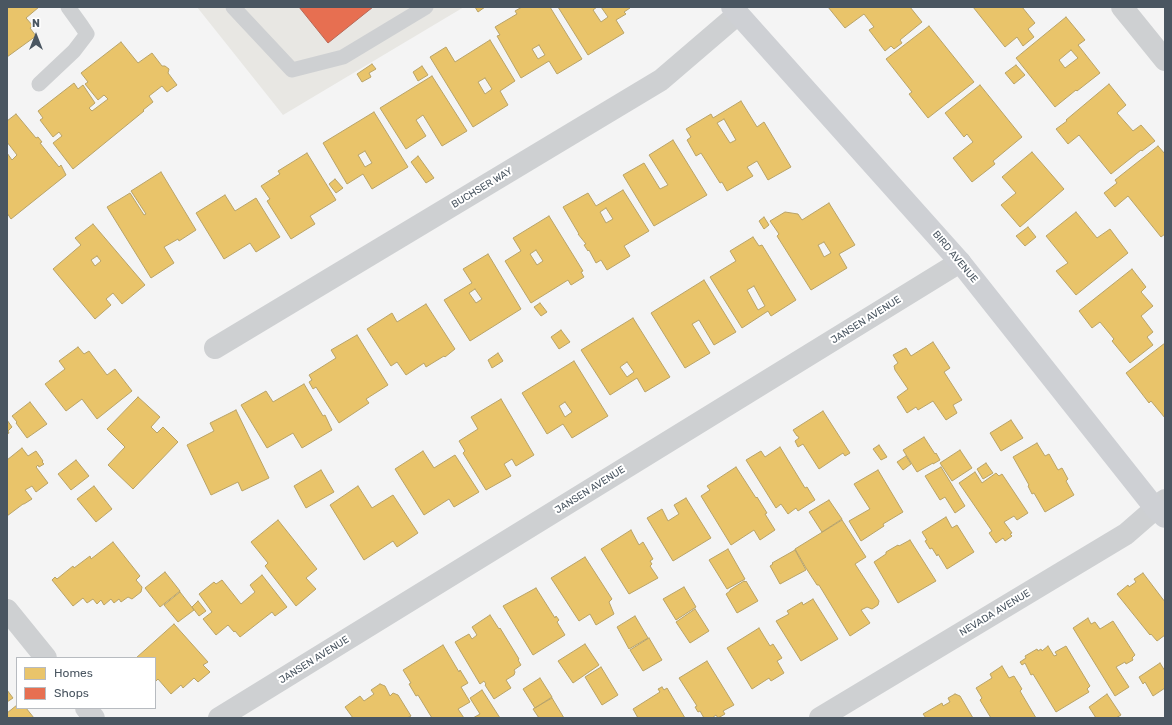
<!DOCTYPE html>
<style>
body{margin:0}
#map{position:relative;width:1172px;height:725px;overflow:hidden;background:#f4f4f4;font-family:Rubik,sans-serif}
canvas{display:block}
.frame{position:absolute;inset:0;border:8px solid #4a5661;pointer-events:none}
.legend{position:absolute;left:16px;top:657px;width:140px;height:52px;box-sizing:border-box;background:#fff;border:1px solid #b7bbc0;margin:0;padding:5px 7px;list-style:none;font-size:12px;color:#4a5661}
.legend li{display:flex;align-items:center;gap:8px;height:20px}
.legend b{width:20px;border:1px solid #b7bbc0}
.north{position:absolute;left:16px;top:16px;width:40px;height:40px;-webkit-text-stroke:3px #fff;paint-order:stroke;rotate:0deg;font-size:11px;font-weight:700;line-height:16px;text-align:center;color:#4a5661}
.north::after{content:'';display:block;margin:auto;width:14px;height:18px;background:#4a5661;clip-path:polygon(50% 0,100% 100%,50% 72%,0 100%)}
</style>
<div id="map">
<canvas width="1172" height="725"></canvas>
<div class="frame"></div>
<ul class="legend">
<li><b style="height:11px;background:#e9c46a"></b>Homes</li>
<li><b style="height:11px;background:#e76f51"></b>Shops</li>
</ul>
<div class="north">N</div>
</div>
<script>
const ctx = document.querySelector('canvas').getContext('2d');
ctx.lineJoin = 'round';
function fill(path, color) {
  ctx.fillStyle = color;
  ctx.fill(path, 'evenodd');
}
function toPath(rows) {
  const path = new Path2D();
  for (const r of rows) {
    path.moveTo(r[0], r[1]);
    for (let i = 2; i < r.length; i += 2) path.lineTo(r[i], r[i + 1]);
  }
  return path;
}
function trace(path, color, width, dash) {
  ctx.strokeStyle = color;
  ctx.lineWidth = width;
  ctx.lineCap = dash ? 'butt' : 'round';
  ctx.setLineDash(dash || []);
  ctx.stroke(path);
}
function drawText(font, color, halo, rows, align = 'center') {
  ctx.font = font + ' Rubik,sans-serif';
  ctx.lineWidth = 4;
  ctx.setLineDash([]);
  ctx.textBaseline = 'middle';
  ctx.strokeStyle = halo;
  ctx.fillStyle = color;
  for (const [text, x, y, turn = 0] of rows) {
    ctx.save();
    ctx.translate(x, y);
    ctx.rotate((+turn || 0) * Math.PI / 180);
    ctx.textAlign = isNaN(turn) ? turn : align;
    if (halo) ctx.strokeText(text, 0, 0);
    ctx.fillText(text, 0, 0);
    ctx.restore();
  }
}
const commercial = toPath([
 [197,7,464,7,283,115]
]);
const homes = toPath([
 [7,7,39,7,26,18,33,26,30,28,36,36,7,57,7,7],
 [475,7,485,7,478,12,475,7],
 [522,7,550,7,582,59,557,74,549,61,521,78,497,36,500,35,495,27,517,14,515,11,522,7],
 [539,45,545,55,538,59,532,49,539,45],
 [558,7,597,7,593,10,601,22,608,17,601,7,630,7,630,8,624,12,626,14,616,20,624,33,588,55,558,7],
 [828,7,910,7,922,22,900,40,902,43,894,49,891,46,885,51,869,30,874,27,864,14,845,28,828,7],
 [973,7,1022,7,1035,23,1028,29,1034,37,1023,46,1017,37,1005,47,973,7],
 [1066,17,1085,40,1078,45,1100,73,1077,91,1076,90,1055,107,1016,58,1066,17],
 [1071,50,1078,58,1065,68,1059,60,1071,50],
 [929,26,974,82,928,118,909,94,912,92,886,59,929,26],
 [490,40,515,81,500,91,508,105,473,127,430,57,446,47,455,62,490,40],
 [485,78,492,89,485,94,478,82,485,78],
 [121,42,138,63,152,53,162,66,165,66,169,69,168,73,177,85,167,92,162,86,149,96,153,102,143,110,144,111,73,169,53,143,62,136,59,132,53,137,40,120,43,118,38,111,74,83,78,89,83,85,95,103,89,108,92,111,108,99,104,95,98,100,85,84,88,82,81,73,121,42],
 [372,64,376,69,369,73,371,77,362,82,357,74,372,64],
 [1016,65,1025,75,1014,84,1005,73,1016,65],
 [422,66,428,75,418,81,413,72,422,66],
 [432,76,467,131,442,146,423,115,416,120,426,136,406,149,380,108,432,76],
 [1109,84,1126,105,1117,113,1133,131,1141,125,1155,141,1142,151,1141,150,1111,174,1079,135,1068,144,1056,129,1067,121,1066,120,1109,84],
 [980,85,1022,137,993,161,995,164,972,182,953,158,973,142,967,134,964,137,945,113,980,85],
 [741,101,757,127,764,122,791,167,768,180,757,161,747,167,753,176,727,191,722,182,720,183,701,153,696,156,687,140,691,137,686,129,711,114,713,118,741,101],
 [724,119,736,140,730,143,717,123,724,119],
 [374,112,408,167,372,189,363,174,347,184,323,143,374,112],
 [365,151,372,163,365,167,358,155,365,151],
 [16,114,36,138,38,137,42,142,40,143,59,167,61,165,66,175,11,219,7,213,7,153,12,160,17,155,7,142,7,121,16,114],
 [673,140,707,195,654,226,623,175,644,163,660,189,668,185,649,155,673,140],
 [1158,146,1165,154,1165,234,1161,237,1128,196,1115,207,1104,193,1117,183,1115,180,1158,146],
 [1032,152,1064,189,1020,227,1001,205,1016,193,1002,177,1032,152],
 [307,153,336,200,310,216,315,224,291,239,267,201,270,199,261,186,280,174,278,171,307,153],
 [418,156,434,178,426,183,411,162,418,156],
 [161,172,196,230,179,241,178,239,164,247,174,263,151,278,107,207,130,193,144,215,146,214,131,191,161,172],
 [335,179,343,188,336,193,329,184,335,179],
 [623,190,649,231,624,246,630,256,607,270,601,260,596,263,589,250,588,251,584,245,586,244,578,234,579,234,563,207,588,193,596,206,623,190],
 [606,208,613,219,606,223,600,212,606,208],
 [225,195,235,211,256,198,280,237,256,252,250,243,224,259,196,213,225,195],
 [829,203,855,245,839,254,847,268,811,290,777,236,779,234,770,221,785,212,798,214,802,220,829,203],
 [824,242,831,253,824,257,818,245,824,242],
 [1076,212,1097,238,1110,229,1128,253,1076,295,1056,271,1068,263,1046,236,1076,212],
 [549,216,583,271,581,272,584,277,571,285,568,280,531,303,505,261,521,251,513,238,549,216],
 [536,250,543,261,537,265,530,254,536,250],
 [764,217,769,225,764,229,759,221,764,217],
 [93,224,145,285,122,304,113,293,106,299,111,305,95,319,53,269,81,245,75,238,93,224],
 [97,256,101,261,95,266,91,260,97,256],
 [1028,227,1036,237,1025,246,1016,236,1028,227],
 [753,237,759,246,762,245,796,300,771,316,768,311,742,328,710,277,736,261,730,251,753,237],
 [754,286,765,306,758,310,747,290,754,286],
 [488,254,521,309,470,341,444,300,472,283,463,269,488,254],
 [475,289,482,299,476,303,469,293,475,289],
 [1132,269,1146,287,1141,292,1153,306,1141,316,1153,332,1147,337,1153,345,1130,363,1112,341,1114,339,1100,322,1092,328,1079,311,1132,269],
 [704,280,736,332,714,345,699,320,692,324,710,353,685,368,651,313,704,280],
 [540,303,547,312,541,316,534,307,540,303],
 [426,304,455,349,445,357,444,356,426,367,424,363,406,375,397,362,391,366,367,329,392,313,397,322,426,304],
 [633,318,670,377,645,392,637,378,610,395,581,350,633,318],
 [627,362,634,372,627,377,620,367,627,362],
 [561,330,570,342,559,349,551,337,561,330],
 [357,335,388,385,366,399,369,403,339,423,316,387,313,389,309,382,312,380,309,375,336,358,331,350,357,335],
 [933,342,950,368,944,372,962,400,953,405,957,413,946,420,933,401,918,410,916,407,907,413,897,397,908,389,895,370,894,366,898,363,893,355,906,348,911,356,933,342],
 [1165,343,1165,418,1151,401,1149,403,1126,373,1165,343],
 [78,347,84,354,89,351,107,375,115,369,132,391,97,419,82,399,66,411,45,384,65,369,59,361,78,347],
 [498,353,503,361,492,368,488,360,498,353],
 [574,361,608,416,572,438,563,424,547,434,522,393,574,361],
 [565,402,572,412,565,417,559,406,565,402],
 [304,384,323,416,325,415,332,430,302,448,293,433,267,448,241,405,266,391,273,402,304,384],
 [138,397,160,417,151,427,157,433,163,427,178,442,133,489,108,465,125,447,107,429,138,397],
 [501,399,534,455,516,466,512,459,504,464,511,476,486,490,463,453,465,451,459,441,478,429,471,417,501,399],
 [30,402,47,424,27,438,16,423,17,422,12,416,30,402],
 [236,410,269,478,242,491,238,482,211,495,187,445,214,431,210,423,236,410],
 [823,411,850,453,845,456,843,453,819,469,803,444,798,447,795,441,799,438,798,436,797,436,793,430,823,411],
 [7,420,12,427,8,431,9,433,7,434,7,420],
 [1011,420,1023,438,1001,451,990,433,1011,420],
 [924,437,935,454,936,453,940,460,933,464,933,463,917,472,903,450,924,437],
 [1037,443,1045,456,1049,454,1058,470,1062,468,1068,479,1066,481,1074,495,1045,512,1034,493,1032,494,1028,486,1029,485,1013,457,1037,443],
 [879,445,887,457,881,460,873,449,879,445],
 [780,447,805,488,807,487,815,500,798,511,796,508,788,514,781,504,776,508,746,460,761,451,765,457,780,447],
 [22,448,28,456,36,451,43,461,42,462,44,464,39,467,38,465,36,467,48,483,36,492,32,486,25,490,32,499,24,504,23,504,7,516,7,460,22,448],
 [960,450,972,468,952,481,940,463,960,450],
 [423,451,434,468,455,455,479,492,454,507,449,499,424,515,395,469,423,451],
 [906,456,911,464,903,470,897,462,906,456],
 [76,460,89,476,71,490,58,474,76,460],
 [986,463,993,473,983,479,977,469,986,463],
 [736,467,756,498,757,497,767,513,765,514,775,530,760,540,754,530,731,545,701,496,710,490,707,486,736,467],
 [941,467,965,506,955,513,945,497,940,500,925,476,941,467],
 [321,470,334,492,306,508,294,486,321,470],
 [878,470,903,512,883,524,884,526,861,541,849,521,870,509,854,484,878,470],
 [975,472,982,483,996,473,999,476,1002,474,1028,513,1017,520,1014,516,1004,522,1012,533,1010,534,1012,536,1005,541,1003,538,996,543,989,533,992,531,959,483,975,472],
 [94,486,112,509,96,522,77,499,94,486],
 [358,486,372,508,393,495,418,533,397,547,393,541,364,560,330,505,358,486],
 [686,498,711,538,673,561,647,518,662,509,668,521,679,514,674,505,686,498],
 [829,500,842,519,822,532,809,512,829,500],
 [946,517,952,528,957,525,974,552,947,569,938,554,937,556,932,548,930,549,925,541,927,540,922,532,946,517],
 [278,520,317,569,306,578,316,589,296,606,265,566,268,563,251,542,278,520],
 [842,520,866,557,855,564,879,601,878,605,872,609,867,607,861,610,870,623,850,636,819,585,817,585,806,568,795,549,842,520],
 [631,530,639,545,643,542,653,559,650,561,652,564,650,566,658,578,629,594,601,549,631,530],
 [910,540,936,581,898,603,874,562,886,554,886,552,898,545,899,546,910,540],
 [113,542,140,576,136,580,142,587,141,592,132,599,128,597,121,602,119,599,114,603,111,599,104,605,101,600,97,604,93,599,87,603,83,598,73,606,52,580,55,577,57,579,73,566,74,568,90,556,91,559,113,542],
 [728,549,745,579,727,589,709,560,728,549],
 [795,550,806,570,780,584,770,566,773,564,772,563,795,550],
 [585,557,612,599,609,602,614,614,596,625,590,614,579,621,551,578,585,557],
 [165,572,180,591,160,607,145,588,165,572],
 [1143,573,1165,602,1165,635,1157,641,1151,634,1150,635,1117,594,1128,585,1129,587,1136,582,1134,579,1143,573],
 [262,575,287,607,275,616,272,612,240,637,235,631,234,632,228,625,216,635,203,619,212,612,199,594,214,582,216,584,222,580,241,604,255,592,250,585,262,575],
 [744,581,745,582,746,581,758,601,737,613,726,594,730,591,730,590,744,581],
 [684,587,696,607,676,620,663,599,684,587],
 [536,588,555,618,556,616,559,620,557,622,565,635,533,655,503,606,536,588],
 [180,592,194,610,178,622,164,605,180,592],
 [813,599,838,639,801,661,776,621,789,614,787,611,802,602,803,605,813,599],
 [198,601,206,611,199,616,192,607,198,601],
 [695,609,709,631,690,643,676,622,695,609],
 [490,615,499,629,500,628,519,659,518,660,521,665,514,670,515,672,514,675,506,680,511,688,494,699,485,685,486,684,484,681,480,684,455,642,469,634,472,639,477,635,472,627,490,615],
 [635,616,648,638,629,649,617,627,635,616],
 [1088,618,1091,624,1095,622,1100,629,1113,621,1135,655,1132,658,1133,660,1126,664,1125,662,1116,667,1129,687,1115,696,1073,628,1088,618],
 [174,624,208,662,203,665,210,672,198,682,194,678,183,688,181,685,171,694,158,679,155,682,155,658,136,658,174,624],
 [759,628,770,646,773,644,782,658,777,661,784,673,771,681,769,678,752,689,727,648,759,628],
 [649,638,662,660,643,671,630,650,649,638],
 [585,644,599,665,573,683,558,661,585,644],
 [443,645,459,672,460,670,468,683,461,687,470,702,458,709,464,718,432,718,418,695,416,696,409,684,411,683,403,670,443,645],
 [1048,646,1054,656,1057,655,1055,652,1066,646,1090,686,1087,689,1089,692,1056,712,1033,674,1031,675,1025,663,1022,665,1020,662,1026,658,1025,656,1037,649,1038,651,1041,649,1042,651,1048,646],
 [707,661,734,705,723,711,725,714,718,718,716,715,712,718,704,718,700,711,698,712,695,707,697,706,679,678,707,661],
 [1160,663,1165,671,1165,688,1153,696,1145,682,1143,684,1139,677,1160,663],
 [1002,666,1009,678,1014,676,1022,689,1020,691,1036,718,991,718,980,700,982,698,976,688,992,678,990,674,1002,666],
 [601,667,618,695,602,705,585,677,601,667],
 [540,678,552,697,535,708,523,689,540,678],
 [380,684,385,686,390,696,393,693,398,695,411,716,407,718,353,718,345,707,360,696,364,701,374,694,371,690,380,684],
 [662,687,664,690,667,688,685,718,638,718,633,709,660,692,658,689,662,687],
 [7,690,13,698,7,702,7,690],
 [482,690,500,718,473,718,480,714,470,698,482,690],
 [955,694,960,696,973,718,926,718,923,714,942,703,943,706,950,702,948,698,955,694],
 [1107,694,1121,715,1116,718,1096,718,1089,707,1107,694],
 [552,698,564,718,539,718,533,709,552,698],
 [17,705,17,708,26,708,34,718,7,718,7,713,17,705]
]);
const shops = toPath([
 [299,7,373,7,328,43,299,7]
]);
const service = toPath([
 [233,7,292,70,343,57,426,7],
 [39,84,74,51,87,34,81,25,68,7]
]);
const minor = toPath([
 [1122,7,1165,60],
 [215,348,661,80,738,14],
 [7,610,46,658],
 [86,708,94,718],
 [219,718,960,262],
 [820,718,1126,534,1165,500]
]);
const secondary = toPath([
 [732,7,960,262,1155,508,1165,517]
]);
const streetNames = [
 ["BUCHSER WAY",482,188,-31],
 ["BIRD AVENUE",955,257,50],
 ["JANSEN AVENUE",866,320,-32],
 ["JANSEN AVENUE",590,490,-32],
 ["NEVADA AVENUE",995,613,-31],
 ["JANSEN AVENUE",314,660,-32]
];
fill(commercial, '#e8e7e3');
fill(homes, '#e9c46a');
trace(homes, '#b9a367', 1);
fill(shops, '#e76f51');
trace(shops, '#b86856', 1);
trace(service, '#ced0d2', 15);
trace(minor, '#ced0d2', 22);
trace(secondary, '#ced0d4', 22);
drawText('10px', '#4a5661', '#fff', streetNames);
</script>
